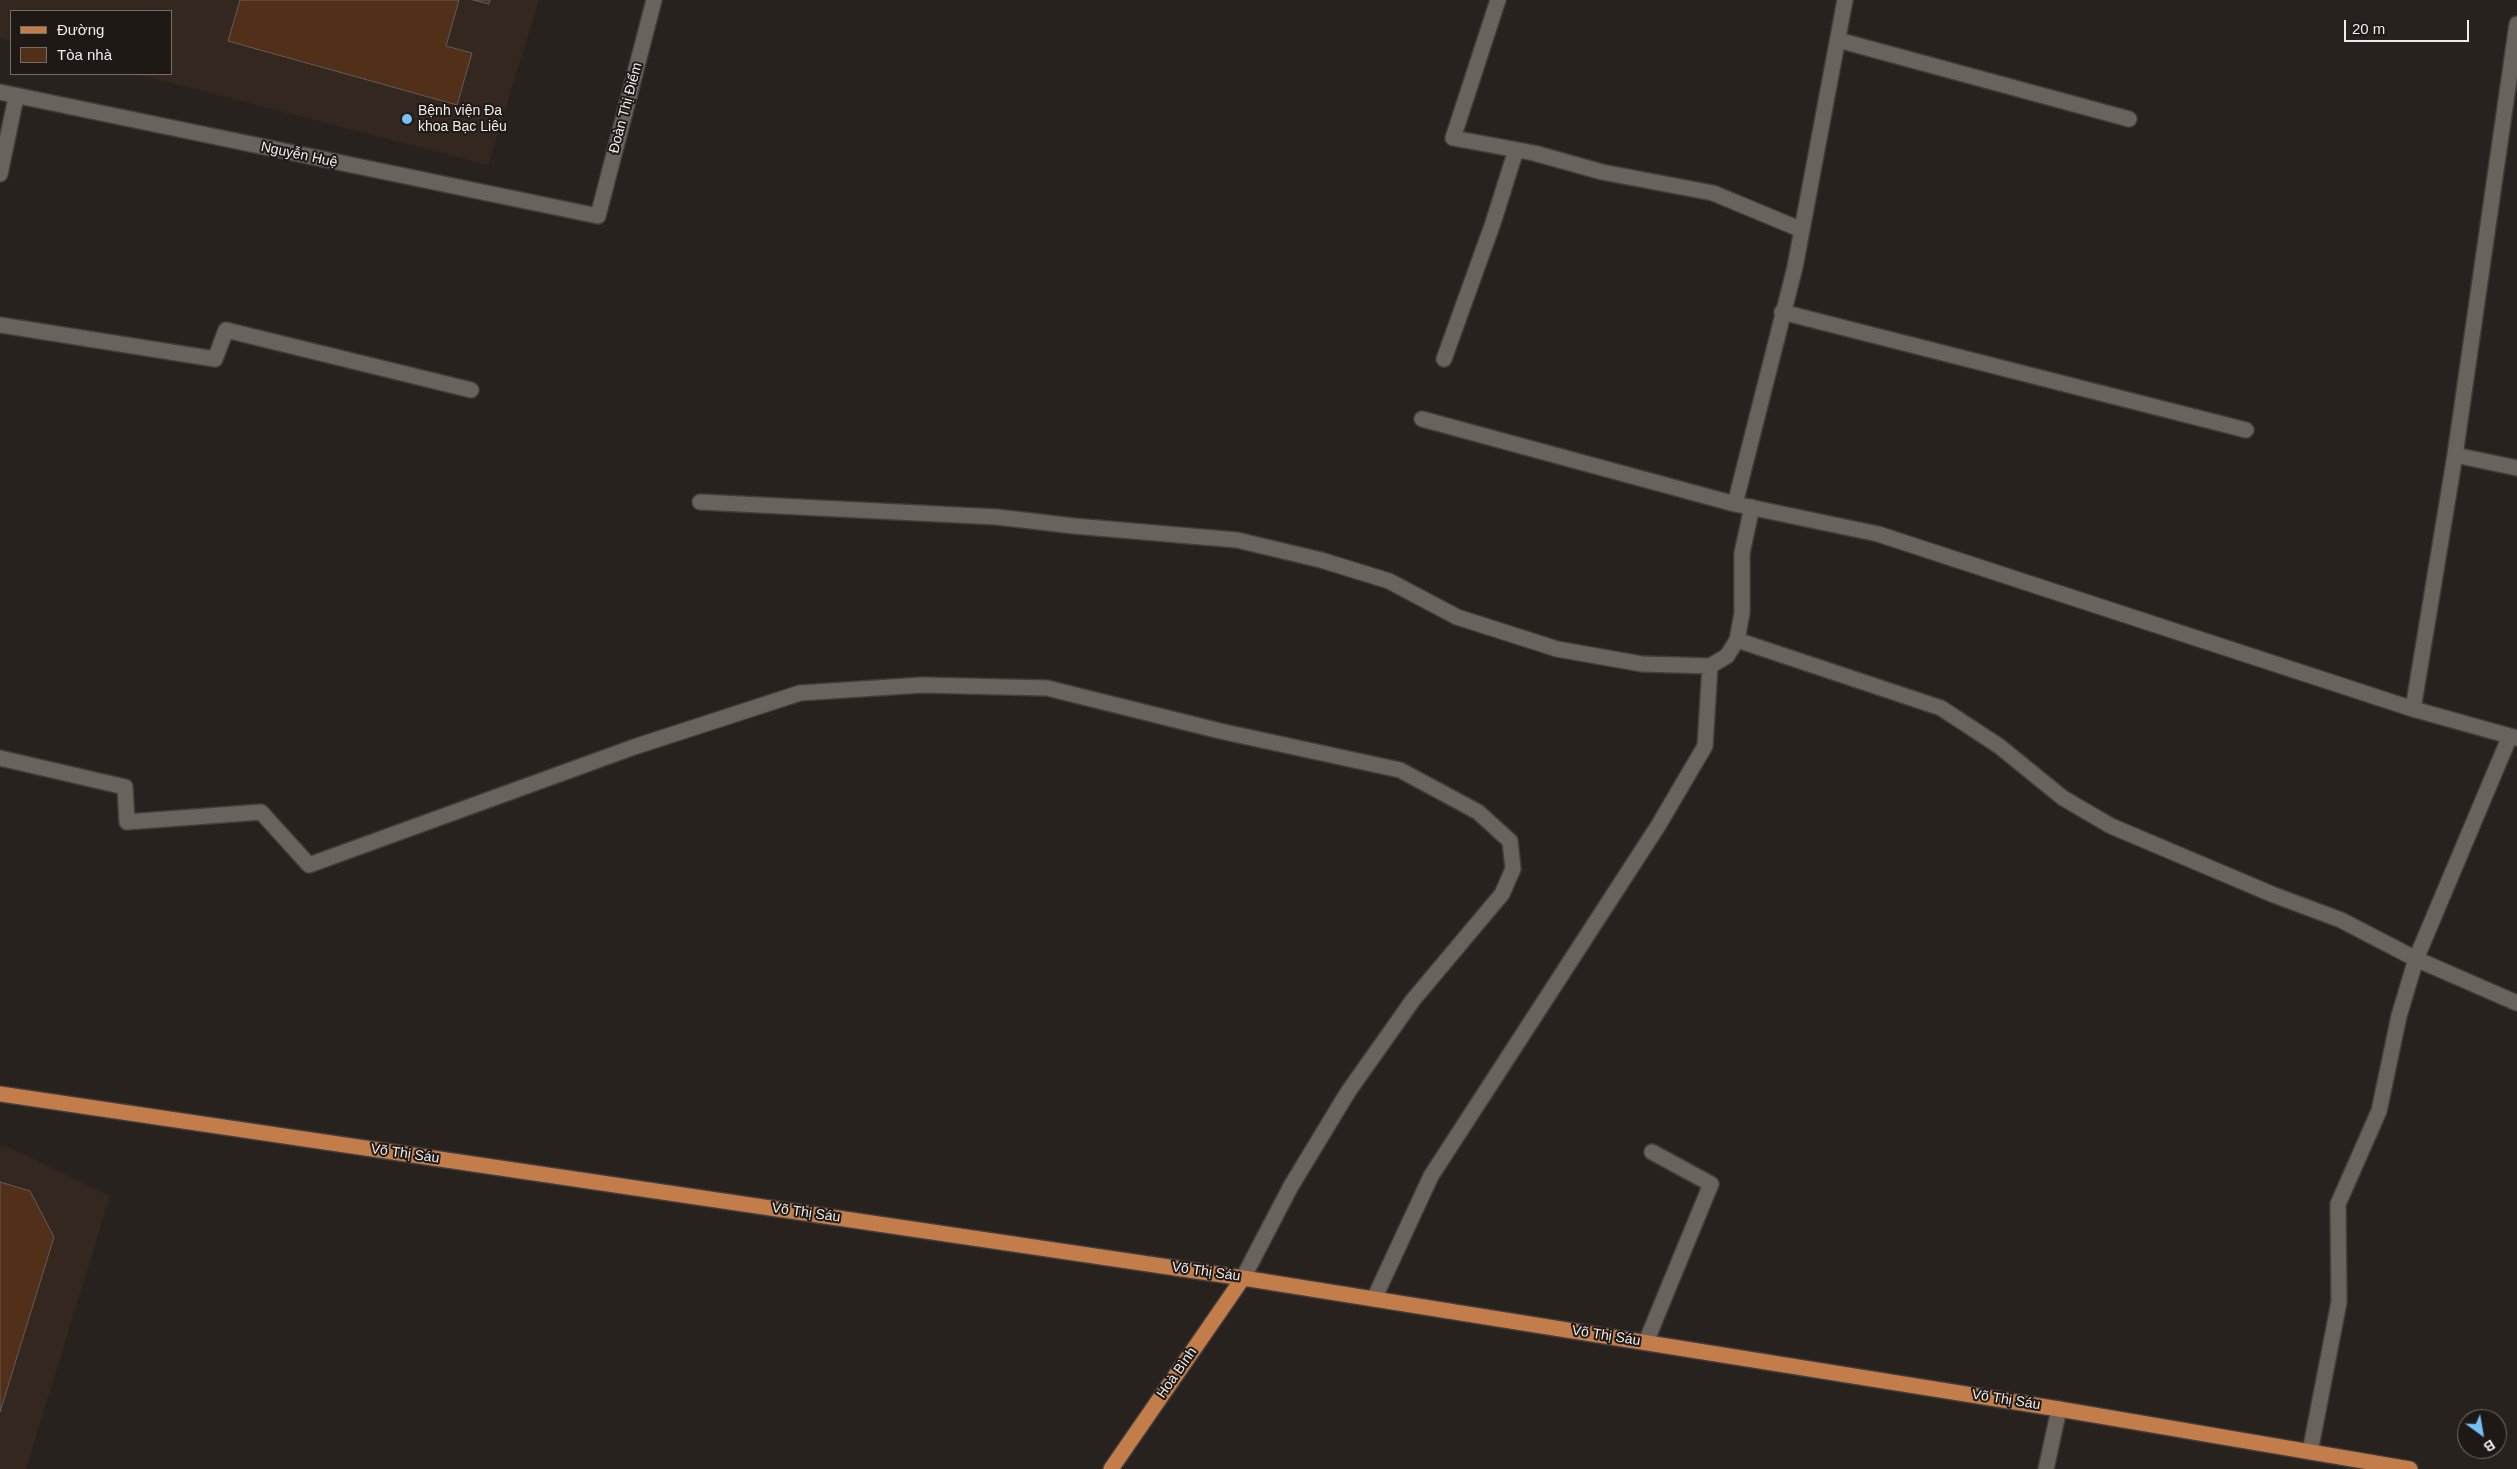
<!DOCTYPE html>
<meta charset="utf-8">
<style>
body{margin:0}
#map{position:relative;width:2517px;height:1469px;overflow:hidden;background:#28221f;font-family:Helvetica,sans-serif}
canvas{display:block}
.legend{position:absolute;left:10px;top:10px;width:162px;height:65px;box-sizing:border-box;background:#1f1916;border:1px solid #736d6b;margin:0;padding:6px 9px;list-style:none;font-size:15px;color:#f0ecea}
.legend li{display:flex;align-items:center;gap:10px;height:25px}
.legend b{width:25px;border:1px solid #736d6b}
.north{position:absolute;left:2457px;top:1409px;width:50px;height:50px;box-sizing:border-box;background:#1f1916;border:1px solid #736d6b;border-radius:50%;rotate:148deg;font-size:14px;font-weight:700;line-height:20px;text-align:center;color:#f0ecea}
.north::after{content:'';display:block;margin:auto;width:18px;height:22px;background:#77bff7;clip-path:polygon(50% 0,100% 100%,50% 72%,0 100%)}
.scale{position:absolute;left:2344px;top:20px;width:125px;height:22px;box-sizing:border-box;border:2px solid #f0ecea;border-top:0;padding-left:6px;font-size:15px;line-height:18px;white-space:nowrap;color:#f0ecea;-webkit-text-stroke:4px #1f1916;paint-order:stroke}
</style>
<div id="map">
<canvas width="2517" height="1469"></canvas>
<ul class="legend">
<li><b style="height:6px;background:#c27d4b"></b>Đường</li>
<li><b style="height:14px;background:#512f19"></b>Tòa nhà</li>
</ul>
<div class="north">B</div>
<div class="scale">20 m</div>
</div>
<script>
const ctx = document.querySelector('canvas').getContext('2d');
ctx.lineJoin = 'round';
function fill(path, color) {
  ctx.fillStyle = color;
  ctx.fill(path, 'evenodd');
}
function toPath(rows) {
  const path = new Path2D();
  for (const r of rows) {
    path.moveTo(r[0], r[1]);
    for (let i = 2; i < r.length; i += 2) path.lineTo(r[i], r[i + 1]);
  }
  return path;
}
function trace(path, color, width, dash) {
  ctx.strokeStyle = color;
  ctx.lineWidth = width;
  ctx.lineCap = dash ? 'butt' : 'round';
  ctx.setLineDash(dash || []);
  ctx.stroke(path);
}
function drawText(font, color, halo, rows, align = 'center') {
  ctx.font = font + ' Helvetica,sans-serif';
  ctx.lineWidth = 4;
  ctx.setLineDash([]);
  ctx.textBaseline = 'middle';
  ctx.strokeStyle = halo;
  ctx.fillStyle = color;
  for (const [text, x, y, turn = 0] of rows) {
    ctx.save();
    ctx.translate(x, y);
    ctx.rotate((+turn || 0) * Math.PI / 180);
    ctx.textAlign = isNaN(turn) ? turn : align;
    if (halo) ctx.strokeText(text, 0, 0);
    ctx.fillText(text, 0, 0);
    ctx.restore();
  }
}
const built = toPath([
 [0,0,539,0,488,165,137,74,171,74,171,11,11,11,11,41,0,38],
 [0,1146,8,1147,110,1196,26,1469,0,1469]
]);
const building = toPath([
 [240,0,459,0,446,46,472,53,457,105,228,41,240,0],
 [473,0,490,0,489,4,473,0],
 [0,1182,30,1191,54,1237,0,1412,0,1182]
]);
const minor = toPath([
 [1498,0,1453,138,1534,153,1602,172,1713,193,1802,230],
 [1838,40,2129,119],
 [0,92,598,216,654,0],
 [0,174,16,97],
 [1782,312,2246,430],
 [0,325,215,359,226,330,471,390],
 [1444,359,1493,223,1516,150],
 [1422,419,1735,504,1878,534,2413,709,2517,738],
 [2455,455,2517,468],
 [700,502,997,517,1074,526,1237,540,1321,560,1389,581,1457,617,1557,649,1642,664,1710,666,1727,656,1737,640,1742,613,1742,553,1752,507],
 [1735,504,1795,267,1845,0],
 [1737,640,1941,708,1999,746,2063,798,2111,826,2274,895,2341,920,2416,959,2517,1003],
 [2413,709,2455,455,2517,24],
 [0,758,125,787,127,822,261,812,309,865,634,747,800,693,922,685,1047,688,1220,731,1400,770,1478,812,1510,841,1513,869,1502,894,1413,1000,1348,1092,1291,1186,1243,1278],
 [1374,1299,1431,1176,1658,826,1705,746,1710,666],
 [1646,1342,1711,1184,1652,1152],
 [2310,1452,2339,1302,2338,1204,2379,1111,2399,1016,2416,959,2510,736],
 [2046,1469,2059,1409]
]);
const major = toPath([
 [0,1094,1243,1278,2059,1409,2410,1469],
 [1111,1469,1243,1278]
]);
const markers = [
 [407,119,6,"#77bff7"]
];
const streetNames = [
 ["Đoàn Thị Điểm",626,108,-75],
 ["Nguyễn Huệ",299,155,12],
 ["Võ Thị Sáu",405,1154,8],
 ["Võ Thị Sáu",806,1213,8],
 ["Võ Thị Sáu",1206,1272,8],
 ["Võ Thị Sáu",1606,1336,9],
 ["Hoà Bình",1177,1373,-55],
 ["Võ Thị Sáu",2006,1400,9]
];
const poiNames = [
 ["Bệnh viện Đa",418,111],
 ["khoa Bạc Liêu",418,127]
];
fill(built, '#332720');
fill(building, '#512f19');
trace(building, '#635c58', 1);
trace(minor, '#423d3a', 18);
trace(major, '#423d3a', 18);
trace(minor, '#69635e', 15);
trace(major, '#c27d4b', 15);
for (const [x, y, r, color] of markers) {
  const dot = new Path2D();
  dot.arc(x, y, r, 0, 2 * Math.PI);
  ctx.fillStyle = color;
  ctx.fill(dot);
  trace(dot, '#1f1916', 2);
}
drawText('14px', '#f0ecea', '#1f1916', streetNames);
drawText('14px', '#f0ecea', '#1f1916', poiNames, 'left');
</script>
